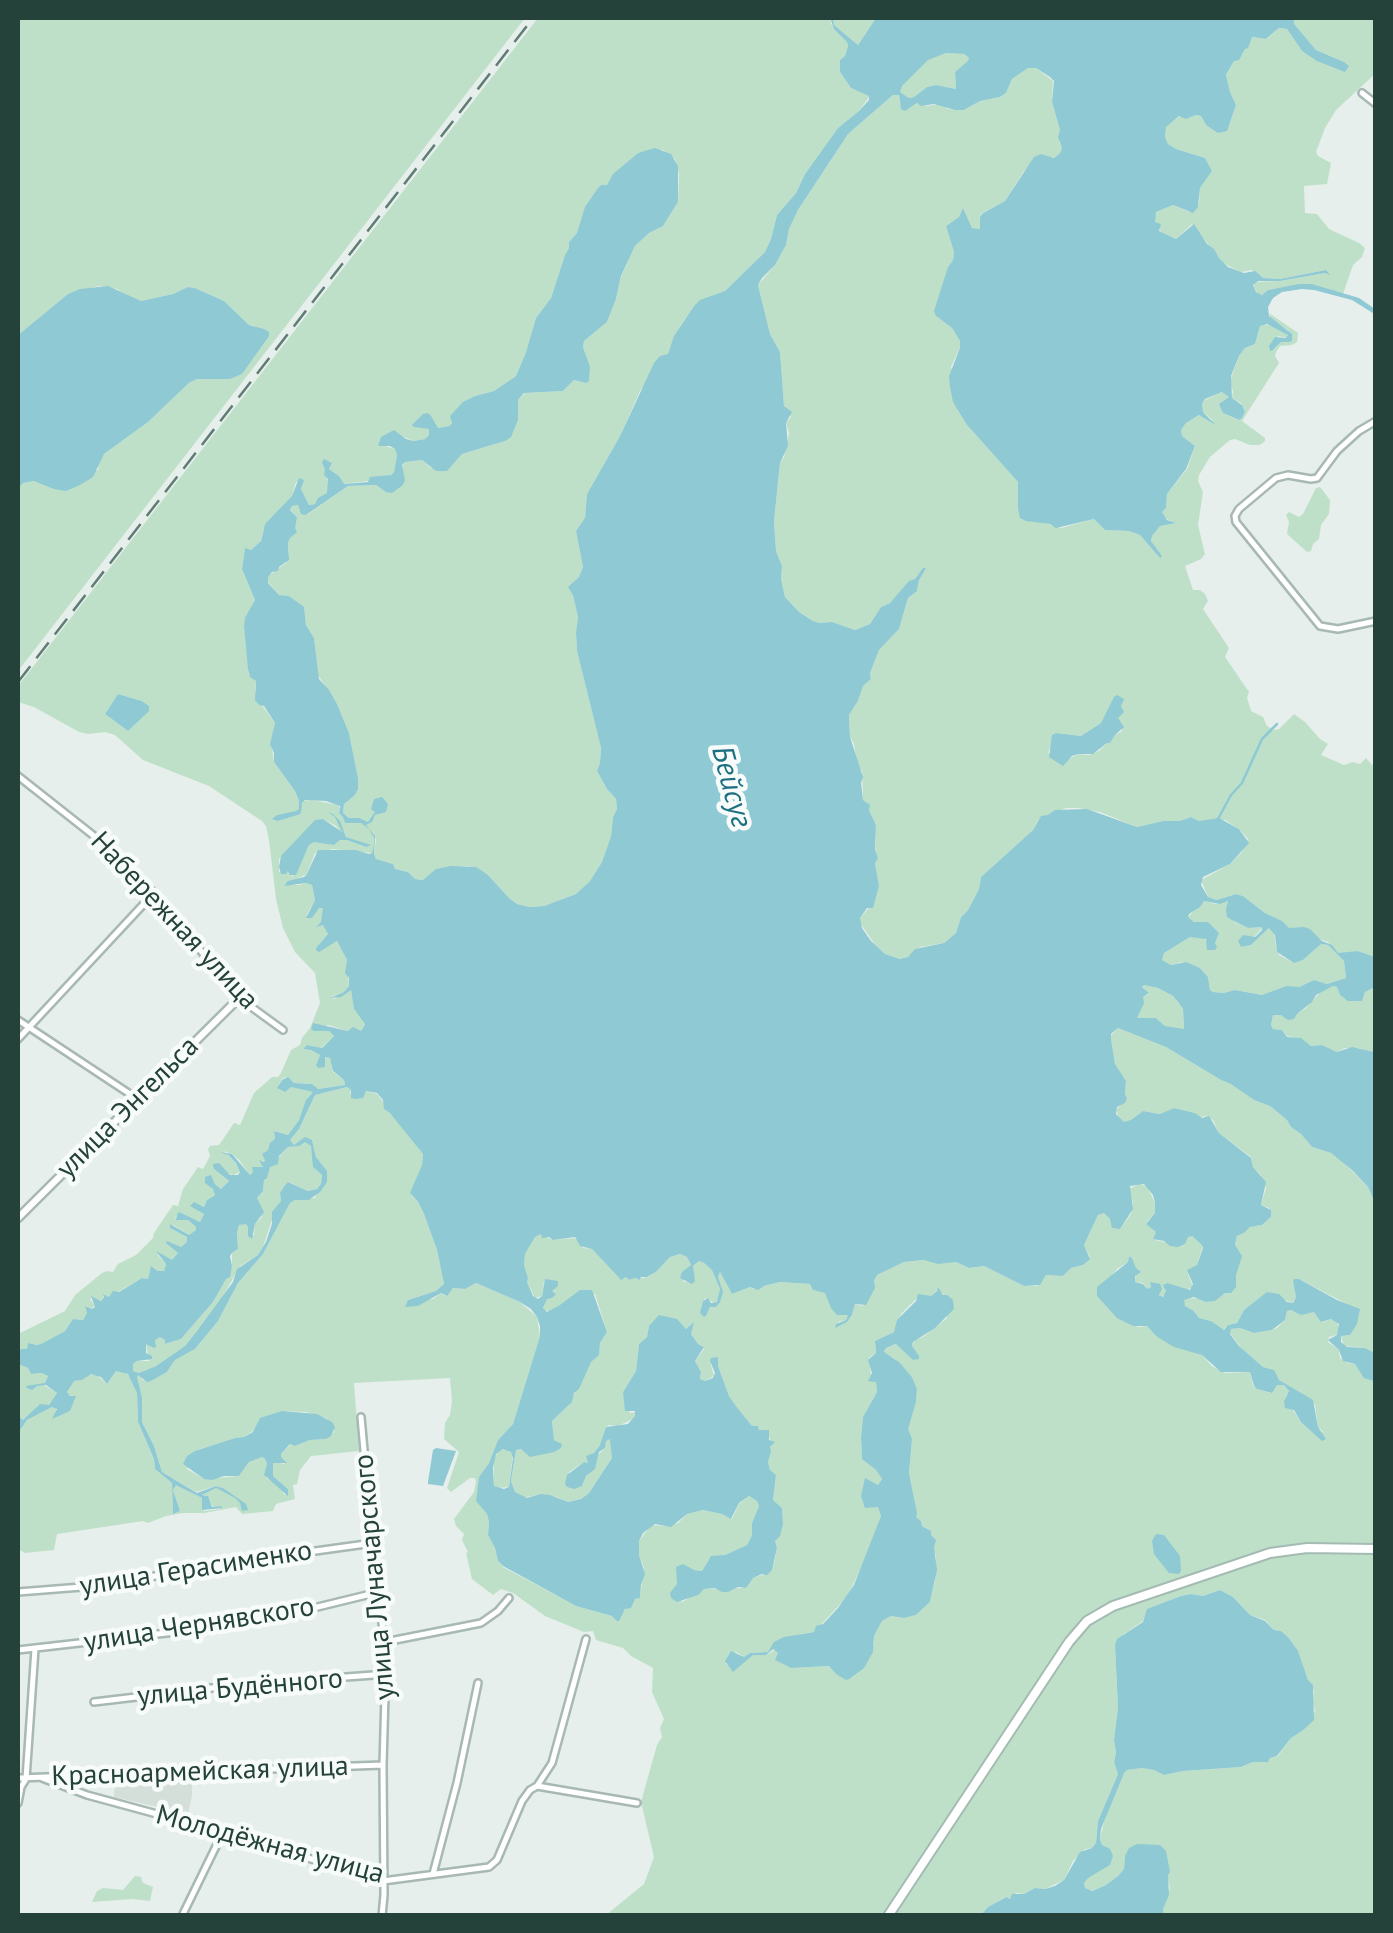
<!DOCTYPE html>
<meta charset="utf-8">
<style>
body{margin:0}
#map{position:relative;width:1393px;height:1933px;overflow:hidden;background:#e6efeb;font-family:"PT Sans",sans-serif}
canvas{display:block}
.frame{position:absolute;inset:0;border:20px solid #24423a;pointer-events:none}
</style>
<div id="map">
<canvas width="1393" height="1933"></canvas>
<div class="frame"></div>
</div>
<script>
const ctx = document.querySelector('canvas').getContext('2d');
ctx.lineJoin = 'round';
function fill(path, color) {
  ctx.fillStyle = color;
  ctx.fill(path, 'evenodd');
}
function toPath(rows) {
  const path = new Path2D();
  for (const r of rows) {
    path.moveTo(r[0], r[1]);
    for (let i = 2; i < r.length; i += 2) path.lineTo(r[i], r[i + 1]);
  }
  return path;
}
function trace(path, color, width, dash) {
  ctx.strokeStyle = color;
  ctx.lineWidth = width;
  ctx.lineCap = dash ? 'butt' : 'round';
  ctx.setLineDash(dash || []);
  ctx.stroke(path);
}
function drawText(font, color, halo, rows, align = 'center') {
  ctx.font = font + ' "PT Sans",sans-serif';
  ctx.lineWidth = 9;
  ctx.setLineDash([]);
  ctx.textBaseline = 'middle';
  ctx.strokeStyle = halo;
  ctx.fillStyle = color;
  for (const [text, x, y, turn = 0] of rows) {
    ctx.save();
    ctx.translate(x, y);
    ctx.rotate((+turn || 0) * Math.PI / 180);
    ctx.textAlign = isNaN(turn) ? turn : align;
    if (halo) ctx.strokeText(text, 0, 0);
    ctx.fillText(text, 0, 0);
    ctx.restore();
  }
}
const built = toPath([
 [192,1777,192,1796,188,1814,114,1797,115,1778]
]);
const green = toPath([
 [18,18,525,18,18,671,20,646,18,642,18,489,23,483,34,481,41,483,98,470,99,462,104,454,148,422,189,383,197,379,229,379,242,374,255,326,249,325,224,301,195,288,188,287,173,294,141,301,129,297,117,289,99,286,68,294,18,335],
 [538,18,830,18,831,24,847,42,848,46,845,56,840,60,840,72,851,88,870,96,859,111,838,128,805,174,796,193,777,215,771,239,765,252,725,291,712,296,694,306,679,328,668,354,640,391,620,436,587,494,585,519,576,531,583,567,579,577,569,587,573,594,578,617,576,632,577,651,601,748,600,763,597,771,607,789,616,799,617,809,613,817,611,836,602,862,590,881,576,894,544,906,529,907,517,904,509,898,488,875,468,866,437,869,424,880,415,879,408,872,395,869,393,864,376,859,374,854,376,840,373,831,375,845,372,853,333,849,315,853,307,874,284,885,299,885,306,883,312,885,315,900,306,916,320,907,323,908,323,924,328,934,316,948,326,947,337,941,347,960,349,986,344,992,331,997,334,999,351,989,354,1009,365,1023,361,1031,348,1031,328,1025,313,1031,329,1031,334,1036,321,1048,307,1045,303,1049,311,1050,320,1055,316,1065,325,1057,330,1058,333,1072,344,1080,345,1085,317,1089,312,1084,294,1083,286,1077,282,1079,279,1084,314,1092,308,1097,299,1120,288,1135,274,1131,275,1139,268,1150,263,1154,266,1160,261,1162,263,1166,250,1175,239,1160,232,1154,223,1151,236,1163,240,1172,233,1175,214,1169,229,1181,221,1189,215,1184,212,1177,215,1195,207,1200,204,1207,194,1203,204,1214,200,1222,179,1213,177,1215,175,1218,188,1220,196,1227,196,1230,189,1235,173,1225,170,1228,187,1237,187,1243,181,1247,167,1242,178,1253,172,1261,157,1254,166,1264,164,1271,158,1271,153,1267,150,1271,148,1279,142,1278,109,1297,104,1295,101,1301,93,1297,90,1299,95,1306,91,1309,86,1306,87,1313,83,1320,73,1319,65,1331,43,1343,37,1345,28,1343,27,1349,21,1350,18,1353,18,1334,65,1311,75,1295,102,1273,107,1271,113,1272,118,1264,136,1255,153,1238,154,1233,173,1205,178,1206,183,1189,198,1167,203,1169,210,1156,208,1149,210,1146,219,1145,234,1123,240,1125,254,1093,272,1077,278,1077,281,1073,291,1050,300,1045,302,1038,310,1028,320,1003,315,973,295,952,283,928,276,899,269,840,266,826,262,821,209,786,143,760,115,735,105,732,88,734,79,732,34,707,18,702,18,686],
 [663,150,675,159,679,174,678,202,663,226,649,233,635,246,621,277,616,299,607,322,584,341,583,347,588,362,586,383,574,380,563,391,525,393,518,400,518,420,505,441,462,454,453,464,431,468,422,460,405,462,386,492,376,485,348,486,307,515,301,513,298,505,292,506,290,509,297,517,288,543,289,553,286,563,268,576,268,582,279,595,289,596,304,608,306,625,314,638,318,675,337,704,349,733,358,778,354,796,344,804,343,813,349,818,358,818,364,822,370,822,367,824,344,821,344,817,339,813,339,805,311,800,303,801,298,815,274,821,277,815,296,812,299,810,299,801,295,791,274,762,271,739,274,735,275,723,261,704,255,691,256,681,249,675,244,627,255,600,242,569,245,549,251,550,261,541,263,530,292,496,296,482,302,485,301,489,309,505,315,504,327,493,329,486,325,470,332,462,329,469,339,476,343,484,368,481,391,475,394,472,397,455,395,449,385,446,399,435,414,441,425,439,429,435,429,429,426,428,427,413,437,428,449,426,468,401,475,396,494,391,516,376,526,352,536,318,551,298,565,255,569,248,569,242,577,233,601,185,607,185,614,174,638,153],
 [118,694,142,701,149,706,148,711,128,731,105,714],
 [323,819,336,826,340,832,344,830,346,837,363,843,366,847,347,840,340,840,334,845,315,841,309,845,296,874,292,876,288,871,279,872,279,859],
 [833,18,876,18,858,45,834,25],
 [1294,18,1375,18,1375,74,1336,110,1325,128,1316,152,1318,156,1331,163,1327,184,1304,186,1305,213,1317,214,1329,229,1359,243,1365,248,1362,257,1353,265,1343,294,1304,284,1268,290,1265,294,1259,295,1254,288,1254,282,1280,281,1325,273,1326,270,1280,279,1262,278,1252,270,1241,272,1223,263,1192,224,1176,239,1161,232,1154,219,1156,212,1173,205,1189,212,1196,208,1199,204,1200,188,1212,171,1205,158,1176,149,1168,144,1165,137,1166,126,1180,116,1188,118,1196,115,1201,116,1206,125,1212,128,1229,125,1236,105,1230,92,1226,76,1234,61,1242,55,1251,37,1267,39,1279,28,1287,29,1302,51,1344,62,1316,50,1293,24],
 [946,53,964,54,969,58,969,61,955,72,956,89,936,85,927,87,914,97,909,98,900,92,902,86,928,59],
 [1028,68,1036,68,1053,81,1052,102,1060,130,1059,142,1062,149,1060,153,1054,158,1050,157,1024,171,1005,201,982,213,980,217,980,229,972,228,963,209,959,217,946,226,954,252,953,260,948,267,936,316,952,328,960,341,960,348,951,367,967,425,1018,482,1046,523,1061,528,1094,519,1105,530,1129,531,1140,535,1160,557,1151,541,1152,536,1160,526,1175,523,1163,517,1162,512,1166,508,1167,494,1187,469,1195,446,1182,436,1181,430,1186,423,1199,415,1214,421,1203,412,1202,404,1205,400,1222,392,1228,394,1229,397,1223,413,1238,420,1242,418,1245,412,1241,403,1232,398,1233,391,1230,381,1239,356,1245,348,1255,344,1260,326,1262,324,1272,326,1288,334,1287,338,1278,336,1274,350,1281,341,1290,342,1289,331,1271,319,1269,313,1298,333,1297,342,1292,345,1280,346,1276,352,1275,356,1279,363,1242,421,1265,438,1265,441,1260,445,1250,445,1235,439,1230,440,1210,457,1199,475,1198,481,1203,492,1198,525,1205,554,1201,559,1185,566,1193,590,1200,590,1205,594,1208,601,1203,609,1229,648,1225,657,1249,692,1247,698,1251,711,1263,717,1267,726,1274,730,1279,729,1294,714,1305,722,1320,739,1328,744,1321,755,1344,765,1353,762,1360,764,1366,758,1375,768,1375,957,1358,951,1338,954,1328,942,1289,929,1281,921,1265,913,1243,896,1236,894,1217,900,1208,897,1201,880,1230,864,1242,852,1248,839,1239,829,1225,820,1199,821,1191,817,1180,821,1163,821,1137,827,1100,812,1078,808,1066,808,1038,820,1033,830,981,877,979,889,968,910,961,917,956,933,944,943,920,947,908,957,900,959,885,954,876,946,860,923,860,918,873,903,879,886,875,863,876,825,869,810,869,805,863,800,862,771,857,765,854,744,850,737,849,715,858,701,863,686,871,679,870,673,879,650,899,629,908,598,917,591,919,580,915,579,890,603,881,607,870,624,855,630,832,622,819,623,813,621,799,612,785,597,781,579,782,566,776,551,774,521,780,463,784,457,789,433,786,423,791,417,784,406,780,352,770,334,758,285,775,265,786,245,789,229,798,210,848,134,893,95,896,93,899,95,900,104,908,109,917,103,927,106,939,104,949,109,964,110,980,101,1000,97,1006,93,1012,79],
 [1121,706,1118,718,1122,731,1115,735,1110,743,1107,743,1099,751,1089,755,1078,754,1067,760,1048,753,1056,733,1081,736,1101,723,1110,707],
 [1320,487,1330,500,1329,514,1321,525,1319,539,1313,544,1311,551,1307,552,1287,534,1289,522,1286,515,1289,512,1299,517,1303,514,1316,488],
 [1204,901,1216,904,1228,901,1226,909,1235,922,1248,928,1263,927,1254,937,1243,938,1241,947,1251,945,1269,928,1274,931,1276,948,1279,955,1294,963,1303,960,1321,944,1328,945,1344,961,1346,978,1327,984,1314,980,1299,987,1262,995,1235,990,1225,993,1213,992,1210,990,1208,977,1200,968,1182,962,1171,965,1162,960,1164,953,1190,937,1203,937,1207,942,1215,943,1219,933,1210,927,1194,922,1188,917],
 [1144,985,1158,988,1173,996,1178,1002,1183,1009,1184,1030,1165,1026,1156,1018,1137,1018,1143,997,1149,994,1142,986],
 [1333,986,1337,987,1340,995,1362,1000,1365,992,1375,987,1375,1052,1358,1048,1345,1048,1337,1052,1322,1045,1311,1046,1301,1039,1287,1036,1282,1030,1273,1029,1271,1025,1273,1015,1297,1014,1306,1008,1322,990],
 [1118,1028,1166,1047,1221,1080,1232,1084,1254,1100,1270,1106,1287,1120,1291,1127,1301,1134,1312,1147,1331,1153,1342,1161,1368,1187,1375,1203,1375,1353,1365,1348,1344,1346,1341,1336,1350,1335,1354,1327,1349,1305,1299,1279,1293,1281,1296,1297,1292,1303,1268,1292,1244,1310,1237,1323,1228,1325,1223,1330,1211,1321,1199,1318,1194,1311,1185,1306,1183,1302,1185,1299,1197,1298,1209,1302,1225,1293,1231,1293,1236,1273,1235,1245,1237,1236,1244,1233,1250,1227,1262,1225,1271,1217,1269,1208,1261,1205,1266,1188,1260,1174,1253,1167,1251,1157,1219,1133,1213,1120,1205,1116,1200,1118,1195,1113,1174,1108,1161,1114,1143,1111,1130,1121,1124,1123,1120,1120,1116,1110,1127,1098,1125,1094,1126,1081,1115,1065,1110,1037],
 [347,1087,351,1090,350,1094,364,1093,366,1091,377,1094,423,1154,422,1165,411,1195,418,1202,424,1214,437,1250,444,1284,436,1291,408,1300,433,1299,441,1293,445,1296,453,1288,465,1289,476,1283,520,1302,537,1317,540,1336,513,1424,498,1440,489,1463,479,1477,477,1501,487,1514,489,1522,488,1535,495,1548,498,1561,503,1567,576,1606,612,1616,623,1612,635,1599,640,1598,644,1568,639,1555,639,1541,651,1525,667,1526,678,1523,687,1514,703,1510,722,1514,732,1519,739,1504,749,1496,757,1501,759,1506,752,1523,752,1535,747,1545,725,1555,709,1559,702,1571,694,1570,675,1587,682,1602,704,1589,743,1588,753,1578,765,1574,774,1564,777,1548,775,1542,783,1524,782,1508,773,1500,776,1475,770,1470,768,1462,770,1447,774,1442,771,1443,769,1436,759,1430,758,1426,752,1426,736,1406,729,1396,718,1366,710,1361,714,1376,705,1381,700,1379,701,1372,695,1361,704,1349,703,1346,698,1344,691,1334,693,1323,686,1329,680,1325,678,1320,649,1326,647,1337,639,1344,636,1371,623,1392,630,1413,637,1412,633,1419,618,1426,609,1425,606,1427,602,1442,587,1463,584,1462,569,1472,567,1487,582,1486,586,1476,593,1470,598,1455,605,1448,606,1441,608,1438,612,1441,612,1458,589,1493,581,1499,567,1502,557,1497,540,1494,524,1498,515,1492,511,1481,516,1450,521,1449,533,1456,552,1451,560,1443,554,1440,552,1421,568,1406,591,1362,599,1352,600,1343,607,1332,595,1294,550,1311,543,1310,546,1299,556,1294,552,1291,554,1287,552,1281,544,1281,542,1296,535,1298,527,1282,528,1278,524,1265,525,1254,535,1237,541,1234,553,1240,575,1238,583,1248,592,1249,619,1278,626,1277,629,1280,635,1278,640,1280,641,1278,648,1277,656,1272,670,1257,680,1254,687,1257,691,1265,683,1282,695,1281,691,1269,693,1266,699,1261,704,1263,712,1269,720,1289,719,1299,715,1303,705,1298,702,1305,704,1317,706,1316,710,1307,716,1307,720,1301,721,1294,718,1277,720,1272,732,1294,750,1287,754,1289,780,1282,810,1284,825,1293,849,1314,846,1320,838,1322,839,1325,847,1322,852,1315,855,1304,863,1306,877,1275,904,1262,924,1260,956,1262,969,1268,984,1266,1024,1286,1038,1286,1046,1275,1063,1276,1071,1268,1083,1265,1090,1257,1084,1245,1098,1215,1104,1213,1120,1229,1131,1214,1133,1203,1129,1189,1139,1184,1147,1186,1155,1203,1155,1213,1146,1223,1156,1232,1155,1240,1182,1246,1188,1236,1192,1236,1203,1245,1197,1265,1188,1274,1193,1287,1187,1290,1165,1283,1166,1294,1161,1297,1159,1293,1162,1289,1150,1284,1151,1287,1147,1290,1143,1283,1135,1282,1136,1268,1132,1258,1129,1256,1128,1262,1117,1269,1097,1296,1128,1323,1138,1327,1147,1326,1156,1336,1202,1355,1212,1366,1225,1373,1250,1372,1253,1386,1257,1389,1271,1393,1277,1385,1284,1385,1289,1391,1285,1398,1301,1422,1324,1433,1318,1427,1315,1405,1278,1379,1270,1369,1263,1367,1243,1350,1229,1332,1231,1329,1240,1328,1254,1333,1272,1330,1277,1328,1285,1320,1287,1311,1291,1310,1303,1314,1314,1312,1323,1322,1331,1319,1337,1322,1339,1328,1337,1335,1329,1337,1328,1342,1339,1350,1340,1358,1348,1363,1355,1364,1365,1378,1373,1381,1375,1378,1375,1544,1299,1544,1267,1548,1108,1604,1085,1617,1068,1637,883,1915,606,1915,644,1884,654,1857,641,1802,657,1745,662,1737,660,1728,664,1719,652,1692,653,1668,631,1656,623,1648,596,1640,593,1631,584,1632,545,1616,513,1593,501,1589,493,1595,472,1579,466,1553,468,1552,462,1540,464,1534,456,1526,454,1519,474,1492,476,1482,475,1478,470,1478,451,1492,447,1488,459,1452,444,1439,445,1423,450,1415,452,1401,450,1378,354,1383,359,1451,311,1456,300,1470,297,1484,293,1485,295,1499,276,1504,273,1511,242,1514,236,1507,204,1513,183,1513,166,1516,148,1523,143,1521,57,1534,54,1550,25,1553,18,1549,18,1473,20,1455,18,1433,27,1420,52,1407,55,1407,57,1412,61,1413,69,1410,73,1396,68,1395,67,1388,74,1381,82,1380,88,1374,97,1375,107,1384,116,1371,124,1372,131,1377,137,1393,138,1422,154,1459,155,1469,172,1483,173,1513,180,1511,173,1490,176,1484,202,1498,202,1510,205,1511,220,1509,221,1506,213,1507,207,1496,202,1494,216,1488,234,1497,223,1488,216,1486,196,1492,162,1472,154,1446,142,1422,142,1398,136,1377,138,1374,143,1380,151,1381,167,1372,175,1360,195,1349,218,1321,238,1283,263,1254,290,1203,295,1200,315,1198,327,1172,316,1157,312,1140,301,1140,294,1145,290,1140,299,1129,315,1095],
 [938,1289,944,1295,947,1318,923,1337,915,1340,912,1346,913,1350,909,1356,897,1344,886,1348,884,1353,894,1358,912,1377,917,1389,916,1402,907,1429,912,1439,909,1473,916,1509,915,1516,921,1521,922,1526,928,1529,936,1557,935,1581,930,1602,916,1615,904,1618,891,1616,882,1621,874,1636,874,1644,865,1665,853,1674,836,1674,829,1666,791,1668,776,1660,778,1653,775,1650,766,1655,753,1654,737,1667,726,1664,728,1655,736,1652,744,1657,750,1653,769,1652,800,1634,814,1632,847,1597,865,1560,881,1516,872,1482,878,1485,882,1479,876,1470,862,1458,861,1437,863,1417,877,1392,876,1382,871,1375,869,1358,876,1353,875,1341,894,1332,901,1314,918,1297,931,1296],
 [282,1411,306,1412,326,1418,334,1427,334,1432,326,1439,310,1440,295,1446,291,1444,281,1454,280,1457,286,1462,284,1464,277,1462,273,1463,273,1476,288,1489,285,1495,279,1486,266,1478,267,1464,265,1459,261,1457,249,1462,239,1476,204,1479,187,1469,195,1451,235,1438,244,1437],
 [305,1141,311,1146,316,1170,322,1175,321,1184,317,1189,308,1191,289,1182,285,1185,280,1194,281,1201,275,1211,263,1247,258,1255,240,1266,217,1307,185,1346,156,1366,139,1373,133,1371,133,1364,137,1361,149,1361,146,1344,160,1337,165,1340,166,1344,181,1339,213,1302,232,1267,232,1253,238,1249,237,1234,239,1225,246,1223,248,1227,248,1236,254,1235,255,1224,262,1217,257,1198,263,1191,264,1180,270,1167,288,1147,298,1146],
 [18,1364,28,1368,31,1374,43,1373,48,1376,44,1385,57,1393,49,1405,38,1405,35,1411,23,1420,18,1416],
 [506,1449,513,1454,509,1487,498,1488,494,1486,494,1458,500,1450],
 [1292,1553,1375,1554,1375,1915,1164,1915,1163,1909,1170,1888,1167,1875,1125,1856,1124,1869,1118,1876,1106,1885,1091,1891,1085,1888,1084,1883,1102,1845,1100,1839,1105,1818,1123,1773,1127,1770,1142,1768,1154,1770,1164,1775,1183,1771,1241,1767,1253,1762,1268,1762,1270,1758,1278,1756,1291,1738,1302,1731,1315,1711,1313,1702,1314,1690,1308,1680,1298,1652,1288,1637,1281,1631,1274,1630,1265,1620,1250,1615,1233,1597,1220,1590,1203,1596,1191,1594,1181,1596,1148,1609,1143,1621,1124,1634,1115,1645,1118,1708,1114,1740,1116,1753,1114,1762,1118,1774,1098,1821,1096,1843,1092,1848,1085,1849,1073,1861,1064,1880,1045,1889,1035,1888,1024,1894,1017,1893,1009,1899,1005,1897,988,1907,981,1915,892,1916,1072,1644,1090,1624,1114,1610,1246,1564],
 [135,1876,141,1877,143,1883,153,1887,150,1901,132,1899,92,1902,97,1891,103,1888,123,1890]
]);
const water = toPath([
 [830,18,833,18,834,25,858,45,876,18,1294,18,1294,24,1316,50,1344,62,1349,66,1345,72,1317,61,1302,51,1287,29,1279,28,1266,39,1252,37,1248,48,1245,49,1239,60,1234,61,1226,75,1230,92,1236,105,1227,131,1218,133,1206,125,1201,116,1196,115,1186,119,1179,116,1166,127,1165,137,1168,144,1176,149,1205,158,1212,171,1200,188,1198,207,1193,213,1173,205,1156,212,1155,222,1161,224,1159,231,1176,239,1194,224,1207,244,1214,249,1219,258,1228,267,1244,273,1255,271,1263,278,1280,279,1326,270,1330,275,1325,273,1280,281,1258,281,1253,285,1256,292,1262,295,1268,290,1299,284,1312,284,1359,298,1375,309,1376,315,1352,300,1314,290,1302,289,1282,292,1273,298,1268,307,1269,316,1292,334,1292,340,1290,342,1281,342,1273,350,1270,351,1269,346,1275,337,1286,338,1288,335,1267,324,1260,326,1255,344,1245,348,1239,356,1231,376,1232,398,1242,405,1245,412,1242,418,1239,420,1223,413,1219,404,1229,397,1222,392,1205,399,1202,404,1203,412,1216,425,1199,415,1186,423,1181,430,1182,436,1195,446,1186,469,1167,494,1166,508,1162,512,1167,520,1176,523,1160,526,1152,536,1151,541,1162,556,1160,558,1140,535,1129,531,1105,530,1094,519,1056,528,1050,524,1026,521,1020,518,1018,508,1018,482,967,425,953,402,950,387,949,376,960,348,960,341,952,328,936,316,934,311,948,267,953,260,954,252,946,226,959,217,963,208,972,228,980,229,980,217,983,213,1005,201,1034,157,1041,154,1054,158,1060,153,1062,149,1058,137,1060,130,1052,102,1054,81,1050,77,1036,68,1028,68,1012,79,1006,93,1000,97,980,101,964,110,955,110,934,104,921,106,917,103,905,111,901,109,899,95,893,95,848,134,798,210,789,229,786,245,775,265,762,278,758,285,770,334,780,352,784,406,792,412,786,423,788,446,780,463,774,521,776,551,782,566,781,579,785,597,799,612,813,621,819,623,832,622,855,630,870,624,881,607,890,603,909,581,915,579,923,568,926,568,919,580,917,591,908,598,899,629,879,650,870,673,871,679,863,686,858,701,849,715,850,737,863,777,861,783,863,800,870,805,869,810,876,825,875,850,878,858,875,863,879,886,873,908,867,908,860,918,862,928,871,941,885,954,900,959,908,957,915,949,944,943,956,933,961,917,968,910,979,889,981,877,1033,830,1041,816,1048,815,1055,810,1087,809,1137,827,1163,821,1180,821,1191,817,1199,821,1219,818,1239,829,1249,843,1230,864,1203,877,1201,885,1208,897,1217,900,1236,894,1243,896,1265,913,1282,921,1289,928,1304,927,1310,929,1322,941,1332,945,1338,953,1358,951,1375,957,1375,987,1365,992,1362,1001,1348,1001,1340,995,1337,987,1333,986,1316,995,1312,1002,1297,1014,1294,1019,1288,1020,1281,1015,1273,1015,1271,1025,1273,1029,1282,1030,1287,1037,1301,1038,1311,1046,1322,1045,1337,1052,1352,1047,1375,1052,1375,1203,1368,1187,1352,1170,1331,1153,1312,1147,1301,1134,1291,1127,1287,1120,1270,1106,1254,1100,1231,1084,1221,1080,1166,1047,1118,1028,1111,1034,1111,1040,1115,1064,1126,1081,1125,1094,1127,1098,1125,1103,1117,1107,1116,1114,1124,1122,1131,1120,1143,1111,1160,1114,1174,1108,1195,1113,1202,1118,1209,1116,1219,1133,1251,1158,1253,1167,1266,1182,1261,1205,1271,1210,1271,1217,1262,1225,1250,1227,1244,1233,1237,1236,1235,1245,1242,1256,1236,1275,1236,1287,1231,1293,1225,1293,1215,1301,1206,1302,1194,1297,1184,1300,1185,1306,1194,1311,1199,1318,1211,1321,1224,1330,1228,1325,1237,1323,1244,1310,1267,1292,1279,1294,1287,1302,1293,1303,1296,1297,1293,1281,1294,1279,1299,1279,1337,1300,1360,1309,1357,1324,1350,1335,1341,1336,1341,1342,1347,1347,1365,1348,1375,1353,1375,1378,1373,1381,1364,1378,1355,1364,1343,1361,1339,1350,1328,1340,1337,1335,1339,1324,1331,1319,1321,1322,1314,1312,1301,1315,1291,1310,1287,1311,1285,1320,1272,1330,1254,1333,1240,1328,1231,1329,1230,1334,1239,1346,1263,1367,1274,1370,1279,1380,1313,1400,1318,1427,1326,1439,1322,1441,1301,1422,1294,1410,1285,1408,1284,1401,1289,1391,1284,1385,1277,1385,1272,1393,1257,1389,1254,1386,1250,1372,1221,1372,1202,1355,1174,1347,1156,1336,1147,1326,1133,1326,1117,1318,1097,1296,1097,1287,1128,1262,1129,1256,1132,1258,1136,1268,1141,1272,1135,1276,1135,1282,1143,1284,1147,1289,1151,1287,1150,1282,1160,1284,1162,1289,1159,1295,1163,1297,1166,1291,1163,1285,1167,1283,1190,1290,1193,1284,1187,1270,1197,1265,1203,1248,1202,1245,1192,1236,1188,1237,1185,1244,1178,1247,1170,1246,1164,1241,1153,1239,1156,1232,1146,1224,1155,1213,1155,1203,1153,1195,1144,1184,1130,1186,1133,1209,1120,1229,1112,1228,1110,1219,1104,1213,1098,1215,1084,1245,1090,1259,1083,1265,1071,1268,1063,1276,1046,1275,1040,1285,1024,1286,984,1266,969,1268,956,1262,938,1264,924,1260,904,1262,877,1275,874,1281,875,1288,866,1305,855,1304,852,1315,847,1322,835,1328,836,1324,846,1320,848,1315,837,1315,831,1308,825,1293,813,1290,810,1284,780,1282,764,1286,758,1290,750,1287,732,1294,720,1272,718,1277,723,1292,720,1302,716,1307,710,1307,706,1316,704,1317,700,1313,703,1301,708,1298,711,1303,717,1302,720,1289,712,1270,704,1263,699,1261,693,1266,695,1281,692,1284,680,1278,682,1272,691,1265,687,1257,680,1254,670,1257,656,1272,647,1277,641,1277,640,1280,635,1278,629,1280,626,1277,621,1280,592,1249,580,1246,575,1237,553,1240,549,1237,542,1238,541,1234,535,1237,525,1254,524,1265,528,1278,527,1282,533,1296,538,1299,542,1296,545,1279,558,1281,558,1286,552,1291,556,1294,552,1298,547,1299,543,1308,547,1312,560,1305,580,1290,592,1290,607,1332,600,1343,599,1355,591,1362,579,1389,574,1393,572,1402,552,1421,554,1440,562,1444,561,1448,554,1452,530,1457,521,1449,516,1450,511,1481,515,1492,527,1498,540,1494,550,1495,568,1502,581,1499,589,1493,612,1458,610,1439,606,1441,605,1448,599,1452,595,1469,586,1476,582,1486,574,1489,567,1487,565,1484,567,1475,584,1462,588,1463,586,1456,594,1453,600,1445,606,1427,628,1424,635,1416,635,1411,625,1411,623,1392,636,1371,639,1344,647,1337,649,1326,659,1315,677,1319,686,1329,694,1322,691,1334,698,1344,704,1347,695,1361,701,1372,700,1379,705,1381,713,1378,715,1373,710,1361,711,1358,718,1357,718,1366,729,1396,736,1406,752,1426,758,1426,759,1430,769,1430,769,1440,775,1442,770,1447,771,1451,768,1462,770,1470,776,1475,773,1500,782,1508,783,1524,780,1536,775,1541,777,1548,772,1570,767,1575,762,1574,753,1578,746,1588,738,1587,728,1592,722,1592,715,1588,704,1589,698,1595,677,1602,671,1598,670,1593,677,1584,676,1567,683,1564,694,1570,702,1571,711,1556,725,1555,747,1545,752,1535,752,1523,759,1506,757,1501,749,1496,739,1503,731,1519,722,1514,703,1510,687,1514,671,1527,655,1524,643,1533,639,1541,639,1555,645,1574,641,1585,640,1598,635,1599,631,1608,625,1609,619,1621,617,1621,612,1616,576,1606,503,1566,498,1561,495,1548,488,1535,489,1522,487,1514,476,1501,479,1477,489,1463,498,1440,513,1424,540,1336,540,1326,537,1317,531,1309,520,1302,476,1283,465,1289,453,1288,447,1296,441,1293,418,1306,405,1307,408,1300,436,1291,444,1284,437,1250,424,1214,418,1202,410,1193,422,1165,423,1154,390,1113,384,1109,383,1100,377,1093,366,1091,363,1098,355,1099,351,1098,351,1090,347,1087,315,1095,299,1129,290,1140,294,1145,305,1137,312,1140,316,1157,327,1171,327,1182,320,1192,309,1200,295,1200,290,1203,263,1254,238,1283,218,1321,195,1349,175,1360,167,1372,151,1381,147,1382,138,1375,137,1377,142,1398,142,1422,154,1446,162,1472,197,1493,216,1486,223,1488,246,1504,248,1510,242,1511,240,1503,235,1498,216,1488,202,1495,208,1496,212,1507,221,1506,222,1508,202,1510,202,1498,176,1485,173,1490,180,1511,173,1514,172,1483,155,1469,154,1459,138,1422,137,1393,128,1374,116,1371,107,1384,101,1377,91,1374,82,1380,74,1381,67,1392,70,1396,76,1396,70,1411,52,1419,57,1409,52,1407,27,1420,18,1433,18,1416,23,1420,40,1404,49,1405,57,1393,46,1385,37,1386,32,1390,27,1388,26,1386,45,1383,48,1376,42,1373,31,1374,28,1368,18,1364,18,1353,21,1349,27,1349,28,1343,37,1345,43,1343,65,1331,73,1319,83,1320,87,1313,85,1306,92,1309,95,1307,91,1296,101,1301,104,1297,103,1294,109,1297,113,1291,119,1292,142,1278,148,1279,151,1266,158,1271,164,1271,166,1264,156,1251,172,1260,178,1253,166,1243,167,1241,181,1247,187,1242,187,1237,170,1228,170,1224,189,1235,196,1230,196,1227,188,1220,176,1220,177,1215,179,1212,200,1222,204,1214,190,1206,194,1202,204,1207,207,1200,215,1195,213,1189,205,1183,205,1177,211,1175,215,1184,221,1189,229,1181,214,1169,213,1164,219,1163,230,1175,238,1175,240,1172,236,1163,228,1155,220,1152,232,1154,250,1175,253,1172,252,1167,263,1167,259,1160,264,1162,265,1160,262,1154,268,1150,270,1143,275,1139,274,1131,288,1135,299,1120,306,1100,313,1092,291,1087,285,1092,277,1088,282,1080,288,1077,294,1083,312,1084,318,1089,345,1085,344,1080,333,1071,330,1058,325,1057,325,1067,318,1068,316,1065,320,1055,311,1050,303,1049,307,1045,322,1048,334,1036,329,1031,314,1031,311,1029,313,1023,348,1031,353,1027,361,1031,365,1024,354,1009,351,990,341,997,330,998,344,992,349,986,349,978,345,973,347,960,337,941,319,952,316,950,316,948,328,934,323,925,316,927,321,922,323,908,319,908,312,918,306,918,315,900,312,885,306,883,284,886,288,881,304,877,307,874,318,850,356,850,369,854,372,853,374,845,374,838,369,829,361,823,345,823,343,817,339,813,340,806,326,801,305,800,302,803,301,813,298,815,277,821,272,819,277,815,296,811,299,809,299,801,295,791,274,762,274,753,270,744,275,723,264,706,259,705,255,700,256,681,250,677,248,669,244,627,245,618,255,600,242,569,245,548,251,550,261,541,265,524,292,496,299,478,304,480,301,489,309,505,315,504,318,498,327,493,328,479,324,475,325,470,322,462,324,459,332,463,329,469,339,476,344,484,368,482,370,477,391,475,394,472,397,455,395,449,390,446,378,446,381,437,394,430,406,439,414,441,425,439,429,435,429,429,414,427,412,425,423,414,428,413,431,416,438,428,449,426,452,423,450,416,463,402,475,396,494,391,516,376,526,352,536,318,551,298,565,255,569,248,569,242,577,233,585,207,598,188,601,185,607,185,613,174,638,153,655,148,671,154,678,166,678,202,663,226,649,233,635,246,621,276,616,299,607,322,584,341,583,347,590,367,589,381,586,383,574,380,563,391,524,393,518,400,518,420,511,437,505,441,462,454,447,471,436,471,422,460,405,462,402,465,405,480,403,485,392,493,386,492,376,485,348,486,306,515,301,514,298,505,292,506,290,510,297,517,295,528,297,532,290,538,288,543,289,560,279,567,278,571,272,572,268,577,268,583,279,595,289,596,304,607,306,625,314,638,319,679,329,690,337,704,349,733,358,778,358,789,354,796,344,804,343,813,349,818,359,818,368,822,375,812,371,809,374,799,382,797,388,804,386,812,375,815,372,822,366,825,375,836,374,854,376,859,393,864,395,869,408,872,415,879,423,880,436,869,451,866,476,867,488,875,509,898,517,904,529,907,544,906,576,894,590,881,602,862,611,836,613,817,617,809,616,799,607,789,597,771,600,763,601,748,577,651,576,632,578,617,573,595,568,587,579,577,583,567,576,531,585,518,587,494,620,436,654,363,660,356,668,354,674,336,694,306,700,300,725,291,765,252,771,239,777,215,796,193,805,174,838,128,859,111,869,100,869,96,851,88,840,72,840,60,845,56,848,46,847,42,834,29],
 [946,53,964,54,969,58,968,61,955,72,956,89,936,85,927,87,914,97,909,98,900,92,902,86,928,60],
 [1204,901,1220,904,1228,901,1226,909,1227,917,1230,919,1248,928,1262,927,1262,930,1255,937,1243,935,1238,941,1241,947,1251,945,1269,928,1275,935,1277,952,1294,963,1303,960,1321,944,1328,945,1344,961,1346,978,1327,984,1314,980,1299,987,1287,986,1262,995,1235,990,1224,993,1213,992,1210,990,1208,977,1200,968,1186,962,1171,965,1162,960,1164,953,1190,937,1206,939,1207,950,1215,950,1217,947,1215,943,1219,933,1208,922,1194,922,1188,917,1189,914,1200,907],
 [1144,985,1158,988,1173,996,1178,1002,1183,1009,1184,1029,1165,1026,1156,1018,1137,1018,1144,1003,1143,997,1149,993,1142,987],
 [305,1142,311,1146,313,1167,322,1175,321,1184,317,1189,308,1191,288,1182,285,1185,280,1193,281,1201,272,1212,272,1224,266,1242,258,1255,237,1269,233,1282,197,1331,185,1346,156,1366,139,1373,133,1371,133,1364,137,1361,152,1359,152,1356,146,1353,146,1344,154,1348,156,1347,155,1340,160,1337,165,1340,165,1344,181,1339,213,1302,226,1279,230,1277,232,1266,230,1256,232,1253,238,1249,237,1233,239,1225,246,1224,248,1227,248,1236,252,1239,255,1224,264,1212,257,1198,263,1191,264,1180,267,1178,270,1167,278,1164,279,1156,288,1147,299,1146],
 [503,1449,511,1452,513,1458,509,1487,504,1489,494,1486,493,1468,496,1454],
 [108,286,141,301,173,294,188,287,195,288,224,301,249,325,264,329,269,332,269,336,242,374,230,379,197,379,189,383,148,422,104,454,93,477,80,485,66,491,54,489,34,481,23,483,18,489,18,335,68,294,80,289],
 [118,694,142,701,149,706,149,711,128,731,105,714],
 [1117,695,1124,699,1121,706,1124,712,1118,718,1124,727,1115,735,1110,743,1107,743,1093,754,1078,754,1072,756,1063,766,1049,757,1052,735,1056,733,1081,736,1101,723,1114,697],
 [328,812,333,814,340,821,346,837,371,845,366,847,347,840,340,840,334,845,314,842,309,845,296,875,290,875,288,871,286,874,281,874,279,867,281,856,315,820,323,819,342,832,335,817],
 [938,1287,943,1295,947,1295,953,1300,954,1309,935,1328,913,1342,912,1346,919,1356,919,1359,913,1360,896,1344,886,1348,884,1352,899,1362,912,1377,917,1389,916,1402,908,1429,912,1439,909,1473,917,1513,916,1517,921,1521,922,1526,931,1531,931,1535,936,1540,934,1547,937,1570,930,1602,916,1615,904,1618,891,1616,882,1621,874,1636,873,1652,864,1668,849,1679,846,1680,836,1674,829,1666,791,1668,775,1660,778,1653,773,1649,766,1655,753,1655,733,1672,725,1661,731,1651,744,1657,750,1653,768,1652,774,1642,784,1637,814,1632,816,1626,823,1624,838,1608,854,1585,881,1516,878,1507,865,1508,861,1496,865,1478,878,1485,882,1479,876,1470,862,1459,861,1437,863,1417,877,1392,876,1382,868,1381,872,1373,868,1360,876,1353,875,1341,894,1332,897,1320,916,1301,918,1294,931,1296,937,1291],
 [282,1411,317,1414,332,1422,335,1427,331,1436,326,1439,310,1440,295,1446,290,1444,281,1454,281,1457,287,1463,273,1463,273,1476,288,1489,288,1496,264,1475,267,1464,265,1459,262,1457,249,1462,239,1476,224,1476,212,1480,204,1479,183,1464,187,1456,195,1451,235,1438,244,1437,253,1432,260,1418],
 [436,1448,456,1451,443,1486,428,1484,428,1482,433,1450],
 [1156,1534,1164,1535,1180,1556,1181,1571,1179,1574,1169,1573,1154,1554,1152,1541],
 [1220,1590,1233,1597,1250,1615,1265,1621,1274,1630,1281,1631,1288,1637,1298,1651,1308,1680,1313,1685,1314,1720,1302,1731,1291,1738,1277,1756,1270,1758,1268,1762,1253,1762,1241,1767,1183,1771,1164,1775,1154,1770,1142,1768,1127,1770,1124,1773,1101,1829,1100,1839,1102,1845,1110,1849,1113,1856,1110,1865,1088,1878,1084,1883,1085,1888,1092,1891,1106,1885,1118,1876,1124,1869,1125,1856,1129,1848,1137,1844,1160,1845,1166,1851,1170,1872,1168,1875,1169,1895,1163,1909,1164,1915,981,1915,988,1907,1006,1897,1010,1899,1012,1894,1024,1894,1035,1888,1045,1889,1055,1886,1064,1880,1080,1852,1092,1848,1096,1843,1098,1821,1118,1774,1114,1762,1116,1753,1114,1740,1118,1708,1115,1645,1117,1639,1143,1622,1147,1609,1181,1596,1191,1594,1203,1596]
]);
const stream = toPath([
 [1218,819,1231,795,1242,783,1262,739,1277,724]
]);
const minor = toPath([
 [1362,93,1376,104],
 [1376,421,1359,431,1337,451,1317,478,1311,479,1288,475,1276,478,1239,509,1235,516,1236,522,1320,626,1338,629,1376,621],
 [18,776,108,847,154,893,239,998,283,1030],
 [18,1020,139,1100],
 [18,1039,154,893],
 [361,1417,368,1495,386,1659,383,1765,384,1895,382,1916],
 [18,1592,107,1585,214,1565,366,1544,373,1546],
 [385,1642,481,1623,498,1611,509,1598],
 [18,1650,184,1631,293,1613,379,1592],
 [94,1702,237,1685,387,1674],
 [18,1778,383,1765],
 [42,1778,87,1795,223,1832,383,1881,489,1867,497,1860,522,1801,530,1790,537,1786,552,1763,586,1639],
 [537,1786,637,1803],
 [18,1803,21,1787,26,1779,35,1649],
 [433,1874,457,1783,478,1683],
 [183,1914,223,1832]
]);
const tertiary = toPath([
 [18,1218,239,998]
]);
const secondary = toPath([
 [888,1916,1069,1642,1087,1621,1113,1606,1270,1553,1307,1548,1376,1549]
]);
const rail = toPath([
 [18,682,533,18]
]);
const streetNames = [
 ["Набережная улица",174,921,47],
 ["улица Энгельса",128,1108,-45],
 ["улица Герасименко",196,1569,-9],
 ["улица Луначарского",375,1577,-95],
 ["улица Чернявского",199,1625,-9],
 ["улица Будённого",240,1688,-5],
 ["Красноармейская улица",200,1772,-2],
 ["Молодёжная улица",270,1845,15]
];
const waterNames = [
 ["Бейсуг",731,787,75]
];
fill(built, '#d4dfda');
fill(green, '#bfe0c8');
fill(water, '#8ec9d4');
trace(stream, '#8ec9d4', 2.5);
trace(minor, '#a8b8b2', 10);
trace(tertiary, '#a8b8b2', 11);
trace(secondary, '#a4bbb3', 12);
trace(minor, '#fff', 5);
trace(tertiary, '#fff', 6);
trace(secondary, '#fff', 8);
trace(rail, '#5f7d75', 2.5, [20, 10]);
drawText('28px', '#24423a', '#f7fbf9', streetNames);
drawText('italic 30px', '#1c6f80', '#f7fbf9', waterNames);
</script>
